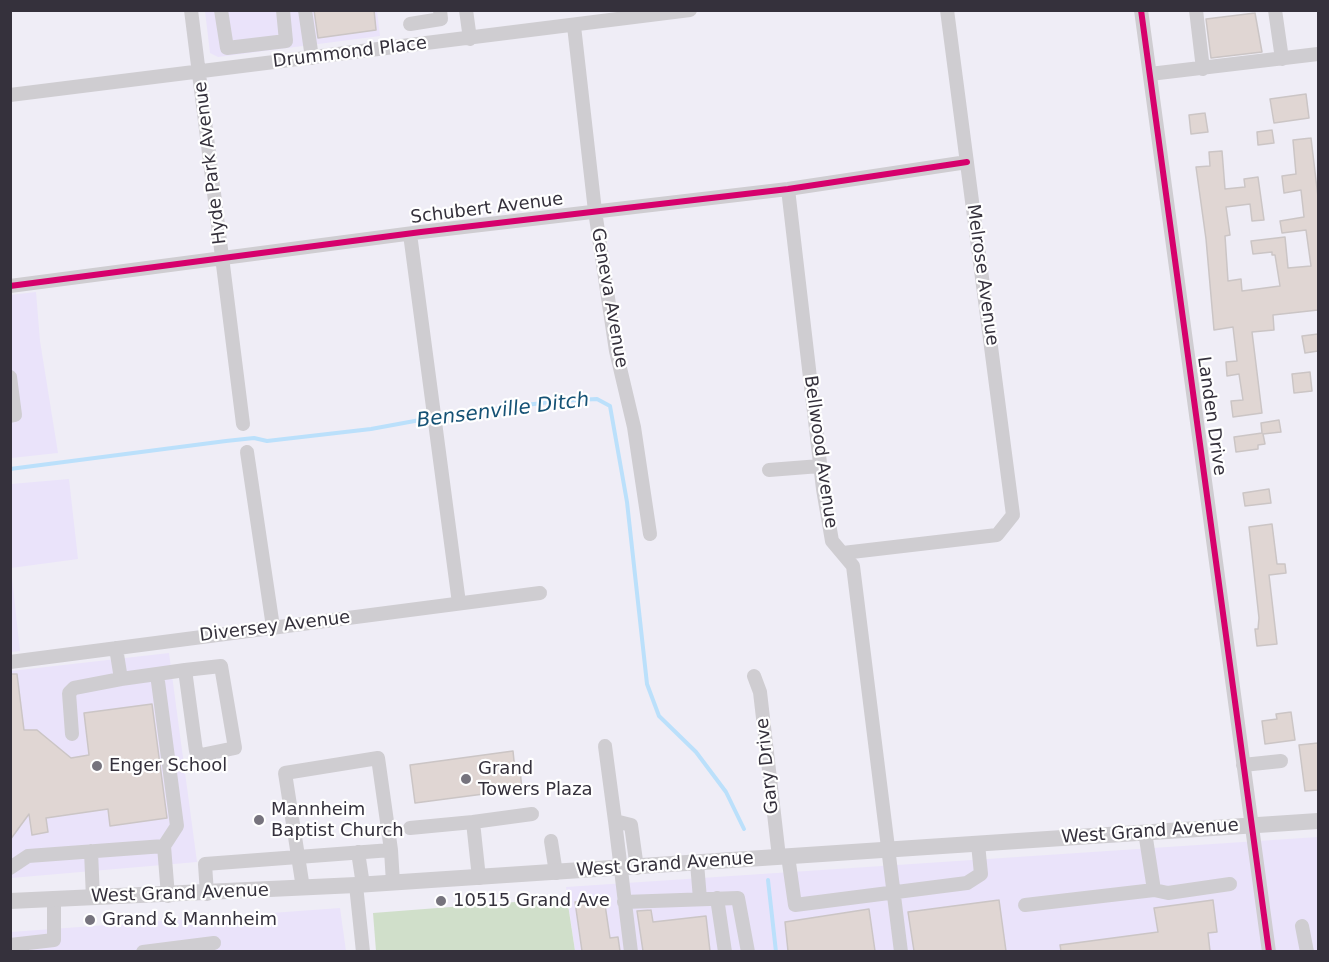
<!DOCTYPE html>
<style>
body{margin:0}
#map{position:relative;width:1329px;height:962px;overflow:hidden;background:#efedf6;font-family:"DejaVu Sans",sans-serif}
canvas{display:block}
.frame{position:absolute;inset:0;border:12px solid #35313c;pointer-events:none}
</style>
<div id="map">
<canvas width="1329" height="962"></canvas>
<div class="frame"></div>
</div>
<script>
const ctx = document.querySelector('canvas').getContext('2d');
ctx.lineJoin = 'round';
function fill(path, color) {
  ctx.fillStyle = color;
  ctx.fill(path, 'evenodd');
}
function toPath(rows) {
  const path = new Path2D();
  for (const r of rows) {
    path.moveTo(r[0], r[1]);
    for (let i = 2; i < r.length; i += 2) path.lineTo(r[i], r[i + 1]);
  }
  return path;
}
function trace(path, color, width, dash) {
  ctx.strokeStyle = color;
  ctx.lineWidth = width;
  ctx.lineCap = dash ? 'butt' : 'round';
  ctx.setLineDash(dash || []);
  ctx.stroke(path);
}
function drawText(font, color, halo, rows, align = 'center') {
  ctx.font = font + ' "DejaVu Sans",sans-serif';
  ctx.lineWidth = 4.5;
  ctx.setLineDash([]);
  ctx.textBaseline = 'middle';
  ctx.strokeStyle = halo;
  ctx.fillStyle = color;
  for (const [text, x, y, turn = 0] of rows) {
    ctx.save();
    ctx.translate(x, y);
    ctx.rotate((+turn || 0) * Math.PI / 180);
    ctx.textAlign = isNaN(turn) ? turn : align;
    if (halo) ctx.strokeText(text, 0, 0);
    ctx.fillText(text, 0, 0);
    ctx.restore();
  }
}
const built = toPath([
 [205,11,377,11,380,36,218,57,210,53],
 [36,292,40,341,58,453,11,458,10,295],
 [69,479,78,559,11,568,11,484],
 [11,569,20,651,11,652,10,652],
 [169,653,197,862,11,878,11,671],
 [1318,837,1318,951,575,951,566,887],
 [340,908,346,951,11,952,11,932]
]);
const green = toPath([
 [567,898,575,951,376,951,373,913]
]);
const stream = toPath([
 [438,416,558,401,597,399,610,406,627,502,647,684,659,716,696,752,726,792,744,829],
 [10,469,226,441,254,438,267,441,371,429,431,418],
 [768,880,776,952]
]);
const building = toPath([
 [314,10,374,10,376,30,318,38,314,10],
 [1255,13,1262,52,1211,58,1206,19,1255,13],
 [1306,94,1309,118,1274,123,1270,99,1306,94],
 [1205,113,1208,132,1191,134,1189,115,1205,113],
 [1272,130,1274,143,1258,145,1257,132,1272,130],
 [1311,138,1318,197,1318,310,1273,315,1274,330,1252,332,1262,413,1233,417,1231,401,1243,400,1239,374,1227,376,1226,362,1237,361,1233,327,1214,330,1206,239,1196,167,1210,166,1209,152,1222,151,1225,189,1245,187,1244,179,1258,177,1264,220,1252,221,1250,204,1226,207,1230,235,1225,236,1228,281,1241,279,1242,291,1280,286,1275,255,1272,255,1272,252,1253,254,1251,241,1285,237,1288,268,1311,266,1306,230,1282,233,1280,221,1304,217,1301,190,1284,193,1282,176,1296,174,1293,140,1311,138],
 [1318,334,1318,351,1305,353,1302,336,1318,334],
 [1310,372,1312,391,1294,393,1292,374,1310,372],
 [1279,420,1281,432,1263,434,1265,444,1258,445,1258,449,1236,452,1234,437,1262,433,1261,423,1279,420],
 [1269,489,1271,503,1245,506,1243,493,1269,489],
 [1272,524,1277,564,1285,564,1286,573,1269,575,1277,644,1257,646,1255,629,1258,629,1259,618,1249,527,1272,524],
 [10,674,17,674,24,730,37,730,71,758,89,755,84,713,152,704,167,818,110,826,108,809,46,818,48,832,32,835,29,814,10,840,10,674],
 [1291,712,1295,740,1265,744,1262,721,1277,719,1276,714,1291,712],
 [1318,743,1318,790,1305,791,1299,745,1318,743],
 [513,751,515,771,520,770,522,789,415,803,410,765,513,751],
 [604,898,610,938,618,937,620,951,582,951,575,902,604,898],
 [999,900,1006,951,914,951,908,912,999,900],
 [1213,900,1217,932,1208,933,1210,951,1061,951,1060,945,1158,932,1154,908,1213,900],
 [869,909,875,951,788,951,785,922,869,909],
 [651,910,653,922,706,916,710,951,643,951,637,911,651,910]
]);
const minor = toPath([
 [191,10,243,424],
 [221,10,227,48,286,41,283,10],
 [305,10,312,58],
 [466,10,470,39],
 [1141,10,1269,952],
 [1196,10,1203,69],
 [1275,10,1282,59],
 [410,24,441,19,440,10],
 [574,26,595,211,616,351,634,427,650,534],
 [1150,74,1318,54],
 [10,95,690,10],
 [788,189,823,489,832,541,853,566,901,952],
 [410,234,459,603],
 [10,286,421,232,788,189,967,162],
 [10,377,15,415,10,416],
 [247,452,273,627],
 [769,470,820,466],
 [843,553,997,535,1013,515,947,10],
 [10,662,540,593],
 [157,674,177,826,164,846,168,896],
 [754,676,760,692,779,857],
 [121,679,157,674,185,670,221,666,235,748,201,755,196,751,185,670],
 [72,734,69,693,74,688,121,679,116,648],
 [605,746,615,821],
 [1243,765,1281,761],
 [410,828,473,822],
 [1145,832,1154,890,1168,893,1230,884],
 [551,841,556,873],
 [91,851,93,898],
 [358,852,363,885],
 [788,856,795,905,967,883,981,874,978,844],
 [697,863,700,899],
 [10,868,28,856,164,846],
 [479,878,473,822,532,814],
 [356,885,363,952],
 [303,888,285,773,378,758,391,850],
 [207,894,205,864,391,850,393,883],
 [717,898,725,952],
 [624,902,738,898,748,952],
 [1025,905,1154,890],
 [1302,926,1307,952],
 [10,945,54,940,54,899],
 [143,952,214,943],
 [631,952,615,821,631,825,637,868]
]);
const major = toPath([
 [10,901,356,885,1318,821]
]);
const cycleway = toPath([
 [1141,10,1269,952],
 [10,286,421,232,788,189,967,162]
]);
const markers = [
 [97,766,6,"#76737d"],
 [466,779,6,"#76737d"],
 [259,820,6,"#76737d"],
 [441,901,6,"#76737d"],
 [90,920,6,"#76737d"]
];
const streetNames = [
 ["Drummond Place",350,53,-7],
 ["Hyde Park Avenue",211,163,-97],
 ["Schubert Avenue",487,209,-7],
 ["Melrose Avenue",982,275,82],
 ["Geneva Avenue",609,298,80],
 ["Landen Drive",1211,416,82],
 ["Bellwood Avenue",820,452,82],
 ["Diversey Avenue",275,627,-7],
 ["Gary Drive",768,766,-96],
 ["West Grand Avenue",1150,832,-4],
 ["West Grand Avenue",665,865,-4],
 ["West Grand Avenue",180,894,-2]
];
const poiNames = [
 ["Enger School",109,766],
 ["Grand",478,769],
 ["Towers Plaza",478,790],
 ["Mannheim",271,810],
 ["Baptist Church",271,831],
 ["10515 Grand Ave",453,901],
 ["Grand & Mannheim",102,920]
];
const waterNames = [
 ["Bensenville Ditch",503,411,-7]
];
fill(built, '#eae3fa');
fill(green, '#d0dfca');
trace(stream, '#bbe0fb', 4);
fill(building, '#e0d6d3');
trace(building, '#cbc5c5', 1.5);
trace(minor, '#cfcdd1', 14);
trace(major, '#cfcdd1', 16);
trace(cycleway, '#d6006c', 6);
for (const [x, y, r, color] of markers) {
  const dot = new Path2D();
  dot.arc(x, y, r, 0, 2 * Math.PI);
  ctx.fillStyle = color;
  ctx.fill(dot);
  trace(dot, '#fff', 2);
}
drawText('18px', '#35313c', '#fff', streetNames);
drawText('18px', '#35313c', '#fff', poiNames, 'left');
drawText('italic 20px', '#155275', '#fff', waterNames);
</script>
